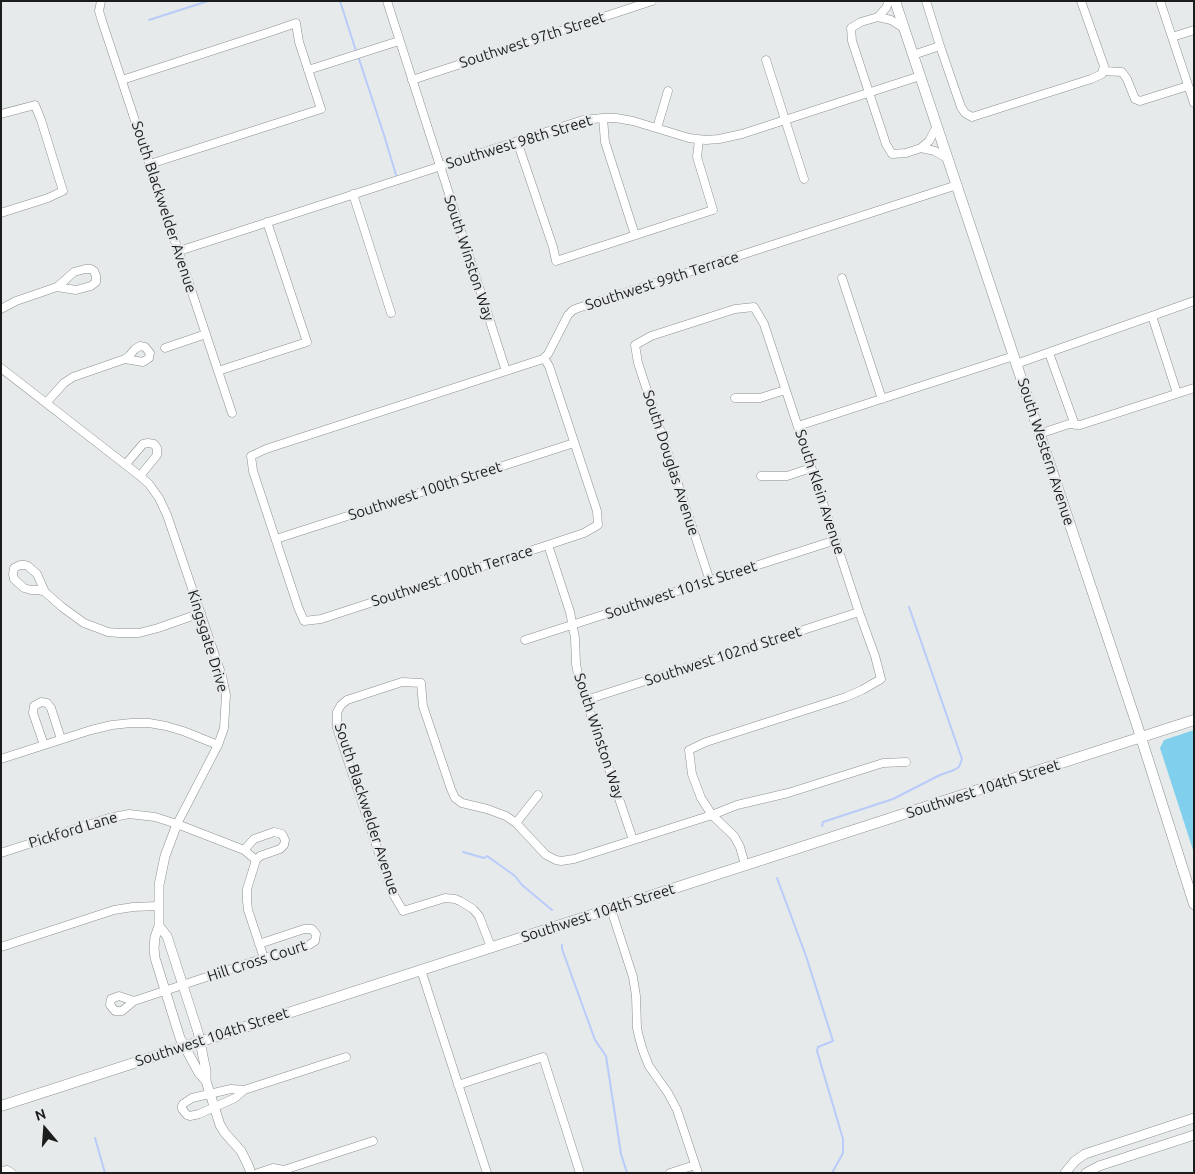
<!DOCTYPE html>
<style>
body{margin:0}
#map{position:relative;width:1195px;height:1174px;overflow:hidden;background:#e6eaeb;font-family:Ubuntu,sans-serif}
canvas{display:block}
.frame{position:absolute;inset:0;border:2px solid #1b1d1d;pointer-events:none}
.north{position:absolute;left:20px;top:1104px;width:50px;height:50px;-webkit-text-stroke:4px #e6eaeb;paint-order:stroke;rotate:342deg;font-size:14px;font-weight:700;line-height:20px;text-align:center;color:#1b1d1d}
.north::after{content:'';display:block;margin:auto;width:18px;height:22px;background:#1b1d1d;clip-path:polygon(50% 0,100% 100%,50% 72%,0 100%)}
</style>
<div id="map">
<canvas width="1195" height="1174"></canvas>
<div class="frame"></div>
<div class="north">N</div>
</div>
<script>
const ctx = document.querySelector('canvas').getContext('2d');
ctx.lineJoin = 'round';
function fill(path, color) {
  ctx.fillStyle = color;
  ctx.fill(path, 'evenodd');
}
function toPath(rows) {
  const path = new Path2D();
  for (const r of rows) {
    path.moveTo(r[0], r[1]);
    for (let i = 2; i < r.length; i += 2) path.lineTo(r[i], r[i + 1]);
  }
  return path;
}
function trace(path, color, width, dash) {
  ctx.strokeStyle = color;
  ctx.lineWidth = width;
  ctx.lineCap = dash ? 'butt' : 'round';
  ctx.setLineDash(dash || []);
  ctx.stroke(path);
}
function drawText(font, color, halo, rows, align = 'center') {
  ctx.font = font + ' Ubuntu,sans-serif';
  ctx.lineWidth = 4.5;
  ctx.setLineDash([]);
  ctx.textBaseline = 'middle';
  ctx.strokeStyle = halo;
  ctx.fillStyle = color;
  for (const [text, x, y, turn = 0] of rows) {
    ctx.save();
    ctx.translate(x, y);
    ctx.rotate((+turn || 0) * Math.PI / 180);
    ctx.textAlign = isNaN(turn) ? turn : align;
    if (halo) ctx.strokeText(text, 0, 0);
    ctx.fillText(text, 0, 0);
    ctx.restore();
  }
}
const green = toPath([
 [1194,730,1194,853,1160,748,1164,740]
]);
const stream = toPath([
 [340,1,356,51],
 [149,20,208,1],
 [358,56,384,135,396,175],
 [822,826,823,822,893,799,940,775,954,770,959,767,962,759,909,607],
 [463,852,484,858,487,856,515,876,522,885,552,910],
 [777,878,806,956,833,1041,818,1047,817,1051,843,1139,843,1153,832,1173],
 [562,945,562,949,595,1040,606,1056,621,1154,627,1173],
 [95,1138,105,1173]
]);
const minor = toPath([
 [101,1,99,11,102,21,232,413],
 [387,1,506,371],
 [926,1,940,46,961,107,965,113,972,117,1091,79,1102,74,1104,66,1081,1],
 [1160,1,1194,103],
 [878,17,886,8,889,1],
 [905,29,891,20,878,17,861,22,851,28,852,41,886,144,892,154,906,153,921,148,929,141,937,126],
 [1172,37,1194,30],
 [913,55,940,46],
 [766,60,804,179],
 [308,70,399,41],
 [1103,71,1122,72,1127,79,1135,99,1140,101,1188,86],
 [122,80,273,31,296,23,299,42,321,109,150,164],
 [412,80,652,1],
 [1,114,35,105,41,120,63,191,48,198,1,213],
 [603,118,605,142,635,235],
 [657,128,668,91],
 [517,141,553,247,556,261,713,210,697,157,699,140],
 [921,148,935,151,948,159],
 [353,194,391,313],
 [179,251,583,120,603,118,616,118,633,121,689,138,706,140,719,139,742,134,920,76],
 [842,278,882,399],
 [1,309,16,301,57,287,74,272,85,269,91,269,94,271,96,276,96,282,91,286,76,290,57,287],
 [1152,316,1177,393],
 [165,348,206,334],
 [1049,353,1075,425],
 [544,358,549,366,597,511,598,525,584,533,548,545,321,619,304,621,298,607,253,471,251,456,266,449,543,359,548,354,568,315,573,310,578,308,957,185],
 [1016,364,1194,301],
 [1,368,140,476,149,484,159,498,167,515,222,676,226,695,224,728,218,745,177,824],
 [218,371,307,342,267,222],
 [735,398,760,398,785,390],
 [46,403,64,383,73,377,125,359,129,356,135,349,140,346,145,347,150,353,149,358,143,362,125,359],
 [798,426,1014,356],
 [1039,434,1069,424,1080,425,1194,388],
 [126,464,143,444,148,443,154,444,157,448,157,455,140,476],
 [761,476,787,476,811,468],
 [276,539,574,443],
 [548,545,570,612,575,638,576,664,579,680,633,840],
 [710,581,638,363,635,345,651,336,735,309,754,307,764,324,859,612,875,656,881,679,862,690,846,697,706,742,689,750,692,774,701,798,712,815,734,836,740,847,745,865],
 [45,592,39,590,31,590,24,588,14,579,13,574,14,568,20,565,25,565,28,566,37,574,45,592,62,607,84,623,108,632,119,633,139,633,158,628,201,613],
 [525,640,836,540],
 [586,700,859,612],
 [44,745,33,713,34,706,41,702,47,703,51,708,61,739],
 [1,759,91,730,112,725,131,723,149,723,166,726,183,731,218,745],
 [516,823,538,795],
 [244,850,254,839,274,832,282,834,285,840,284,845,280,849,260,856,256,860,247,889,247,901,248,910,264,958],
 [1,853,109,818,129,814,155,817,177,824,244,850,256,860],
 [611,909,633,977,636,996,637,1028,639,1037,643,1051,649,1066,668,1093,677,1110,698,1173],
 [1,947,114,910,133,907,158,906],
 [491,947,479,916,473,909,460,901,455,899,445,898,403,911,392,892,337,728,337,712,341,705,347,700,402,682,421,683,423,706,451,789,455,798,462,803,487,809,506,816,516,823,546,855,556,860,561,861,574,859,712,815,737,805,788,793,883,763,906,762],
 [421,970,487,1173],
 [134,1001,119,996,111,999,110,1005,115,1011,122,1011,134,1001,264,958,309,945,315,941,316,934,312,929,304,929,259,944],
 [458,1085,543,1057,580,1173],
 [244,1090,231,1089,192,1098,183,1104,182,1106,182,1109,187,1115,190,1116,199,1114,235,1098,244,1090,346,1057],
 [1,1171,7,1170,12,1173],
 [258,1173,273,1168,284,1170,373,1141],
 [670,1173,695,1165]
]);
const tertiary = toPath([
 [177,824,165,856,159,885,159,926,155,937,154,948,155,958,180,1038,199,1073,206,1081,220,1125,225,1133,241,1151,248,1165,251,1173],
 [159,926,167,936,198,1032,206,1071,206,1081],
 [1065,1173,1075,1161,1085,1154,1194,1118],
 [1086,1173,1099,1166,1194,1135]
]);
const secondary = toPath([
 [895,1,1137,725,1194,904],
 [1,1106,1194,720]
]);
const streetNames = [
 ["Southwest 97th Street",532,40,-18],
 ["Southwest 98th Street",519,142,-17],
 ["South Blackwelder Avenue",164,207,72],
 ["South Winston Way",469,258,72],
 ["Southwest 99th Terrace",662,281,-18],
 ["South Western Avenue",1046,452,72],
 ["South Douglas Avenue",671,463,72],
 ["Southwest 100th Street",425,491,-18],
 ["South Klein Avenue",820,492,72],
 ["Southwest 100th Terrace",452,576,-18],
 ["Southwest 101st Street",681,590,-18],
 ["Kingsgate Drive",208,641,73],
 ["Southwest 102nd Street",723,656,-18],
 ["South Winston Way",599,736,72],
 ["Southwest 104th Street",983,789,-18],
 ["South Blackwelder Avenue",367,809,72],
 ["Pickford Lane",73,830,-17],
 ["Southwest 104th Street",598,913,-18],
 ["Hill Cross Court",257,961,-18],
 ["Southwest 104th Street",212,1037,-18]
];
fill(green, '#80d0ed');
trace(stream, '#b9cbf9', 2);
trace(minor, '#8d9092', 9);
trace(tertiary, '#8d9092', 10);
trace(secondary, '#8d9092', 11);
trace(minor, '#fff', 8);
trace(tertiary, '#fff', 9);
trace(secondary, '#fff', 10);
drawText('15px', '#1b1d1d', '#e6eaeb', streetNames);
</script>
